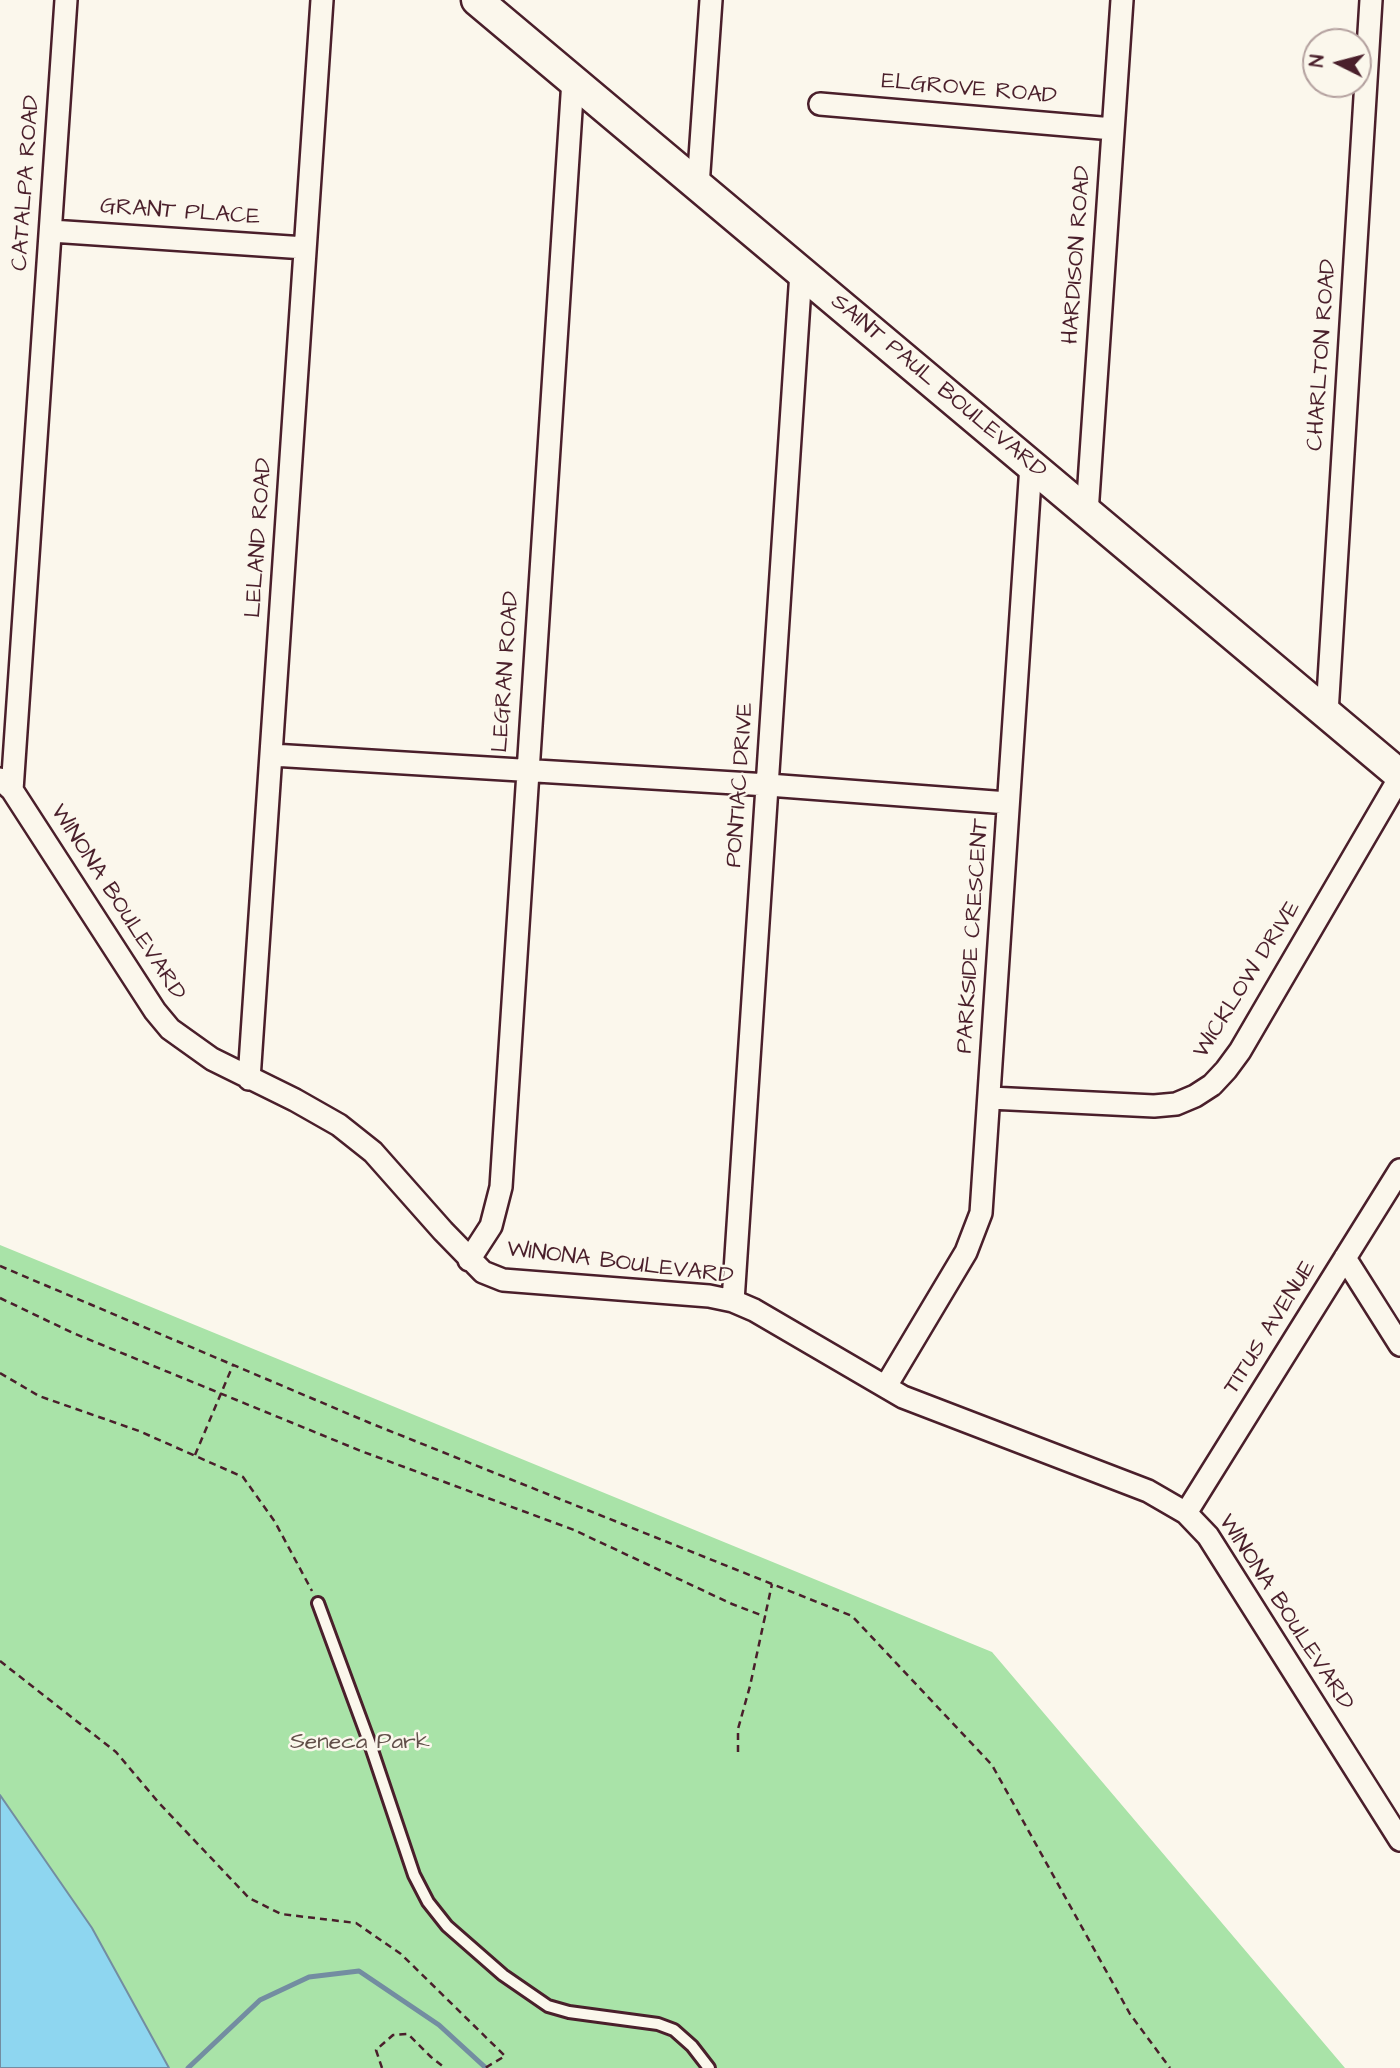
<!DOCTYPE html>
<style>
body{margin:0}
#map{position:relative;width:1400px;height:2068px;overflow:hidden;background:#fbf7ec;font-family:"Architects Daughter",sans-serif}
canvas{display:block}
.north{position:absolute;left:1302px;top:28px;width:70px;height:70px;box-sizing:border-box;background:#fbf7ec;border:2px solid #b4a19f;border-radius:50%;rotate:276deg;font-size:19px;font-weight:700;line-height:28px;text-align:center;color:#4a1f2b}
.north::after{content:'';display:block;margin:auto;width:24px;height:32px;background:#4a1f2b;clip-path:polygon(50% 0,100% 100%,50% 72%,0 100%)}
</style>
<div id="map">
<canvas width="1400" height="2068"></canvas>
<div class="north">N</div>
</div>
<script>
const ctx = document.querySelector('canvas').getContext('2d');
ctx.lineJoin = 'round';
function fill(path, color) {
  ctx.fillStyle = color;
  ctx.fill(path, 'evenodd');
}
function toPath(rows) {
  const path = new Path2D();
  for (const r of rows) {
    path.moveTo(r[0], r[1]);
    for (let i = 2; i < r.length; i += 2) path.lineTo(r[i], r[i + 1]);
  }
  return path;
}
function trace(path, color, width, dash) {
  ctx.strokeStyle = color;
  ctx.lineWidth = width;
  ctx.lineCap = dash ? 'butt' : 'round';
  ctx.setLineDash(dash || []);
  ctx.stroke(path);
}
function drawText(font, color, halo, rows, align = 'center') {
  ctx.font = font + ' "Architects Daughter",sans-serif';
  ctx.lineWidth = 5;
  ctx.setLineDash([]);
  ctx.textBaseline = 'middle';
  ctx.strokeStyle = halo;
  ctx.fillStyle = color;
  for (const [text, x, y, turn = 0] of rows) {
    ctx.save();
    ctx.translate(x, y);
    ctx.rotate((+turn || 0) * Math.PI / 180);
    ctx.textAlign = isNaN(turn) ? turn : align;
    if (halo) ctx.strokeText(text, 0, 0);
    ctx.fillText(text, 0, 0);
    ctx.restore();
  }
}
const green = toPath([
 [0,1245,992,1652,1345,2068,169,2068,92,1928,0,1795]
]);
const water = toPath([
 [0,1795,92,1928,169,2068,0,2068,0,1795]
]);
const stream = toPath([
 [188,2068,260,2000,309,1977,359,1971,439,2025,486,2068]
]);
const path = toPath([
 [0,1266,370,1423,852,1616,992,1765,1130,2014,1170,2068],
 [0,1298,73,1333,361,1451,574,1530,732,1604,766,1617],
 [0,1373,39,1396,139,1431,243,1477,275,1522,312,1591],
 [195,1455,233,1365],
 [0,1661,116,1752,159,1803,249,1898,281,1914,356,1923,401,1954,505,2056,485,2068],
 [738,1752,738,1729,750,1686,772,1584],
 [382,2068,376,2050,393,2035,408,2034,431,2057,445,2068]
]);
const service = toPath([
 [318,1603,370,1744,414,1875,428,1902,447,1926,503,1975,548,2006,569,2012,658,2024,674,2030,692,2046,709,2068]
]);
const minor = toPath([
 [820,104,1113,129],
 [698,186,711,0],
 [51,231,305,248],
 [1087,513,1122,0],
 [1327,713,1371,0],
 [272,755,768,785,1008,803],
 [0,779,12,790,155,1011,170,1029,212,1059,295,1100,339,1125,373,1152,443,1231,483,1272,503,1280,709,1296,733,1301,754,1310,903,1397,1148,1491,1186,1513,1208,1536,1400,1840],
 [12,790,66,0],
 [249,1079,322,0],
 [990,1098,1154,1106,1176,1104,1195,1096,1212,1085,1226,1070,1240,1051,1400,777],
 [1345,1258,1400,1345],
 [469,1260,491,1226,501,1187,573,80],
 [733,1301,801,272],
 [886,1386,966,1252,981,1213,1031,465],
 [1186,1513,1400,1170]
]);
const secondary = toPath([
 [477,0,1400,775]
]);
const streetNames = [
 ["ELGROVE ROAD",969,90,5],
 ["CATALPA ROAD",27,183,-86],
 ["GRANT PLACE",180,213,4],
 ["HARDISON ROAD",1078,255,-86],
 ["CHARLTON ROAD",1323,355,-86],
 ["SAINT PAUL BOULEVARD",938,387,40],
 ["LELAND ROAD",260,538,-86],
 ["LEGRAN ROAD",507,672,-86],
 ["PONTIAC DRIVE",741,785,-86],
 ["WINONA BOULEVARD",117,903,57],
 ["PARKSIDE CRESCENT",974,936,-86],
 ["WICKLOW DRIVE",1248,980,-58],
 ["WINONA BOULEVARD",620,1264,7],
 ["TITUS AVENUE",1271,1328,-58],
 ["WINONA BOULEVARD",1285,1613,57]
];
const parkNames = [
 ["Seneca Park",360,1743]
];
fill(green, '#a9e3a8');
fill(water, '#8ed6f0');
trace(water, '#738da1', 2);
trace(stream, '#738da1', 5);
trace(service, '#4a1f2b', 16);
trace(minor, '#4a1f2b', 26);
trace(secondary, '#4a1f2b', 35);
trace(path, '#4a1f2b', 2.5, [7, 5]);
trace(service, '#fbf7ec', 10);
trace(minor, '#fbf7ec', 21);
trace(secondary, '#fbf7ec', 30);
drawText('23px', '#4a1f2b', '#fbf7ec', streetNames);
drawText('23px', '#62504a', '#fbf7ec', parkNames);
</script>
